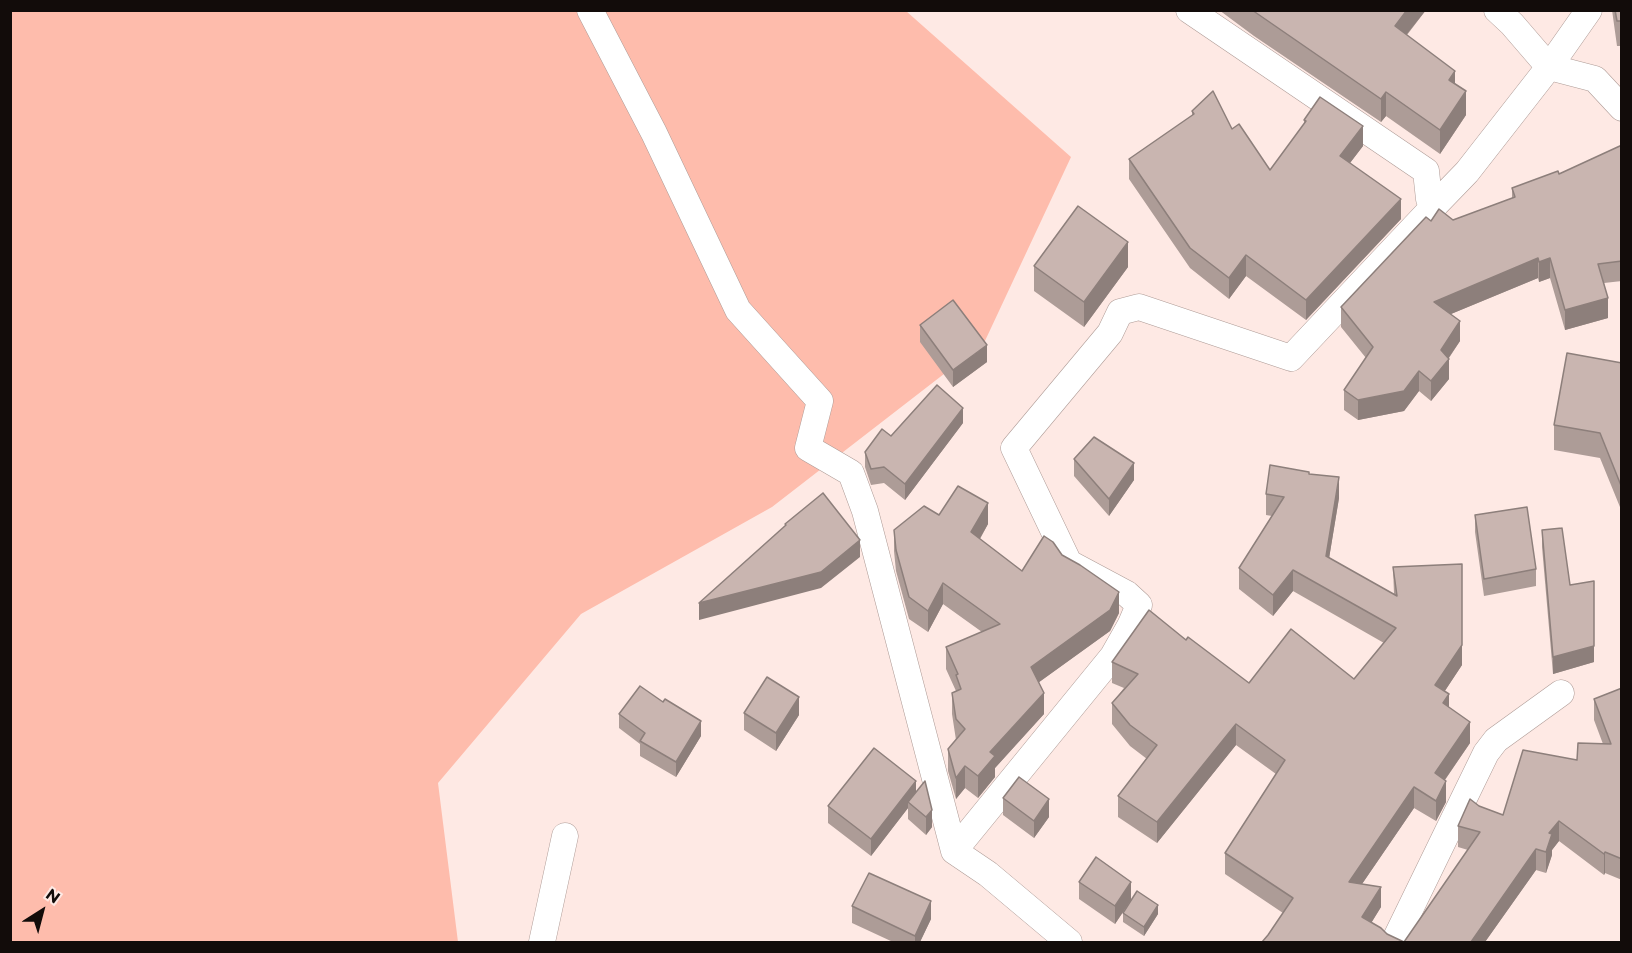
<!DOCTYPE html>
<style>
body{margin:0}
#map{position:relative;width:1632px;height:953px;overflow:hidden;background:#fee9e4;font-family:Montserrat,sans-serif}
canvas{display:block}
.frame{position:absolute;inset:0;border:12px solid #120c0a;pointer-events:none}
.north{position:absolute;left:12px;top:881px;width:60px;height:60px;-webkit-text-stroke:4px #fee9e4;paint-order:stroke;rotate:36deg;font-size:16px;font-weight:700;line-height:24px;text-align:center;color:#120c0a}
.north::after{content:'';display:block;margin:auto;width:21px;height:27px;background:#120c0a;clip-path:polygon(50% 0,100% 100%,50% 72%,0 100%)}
</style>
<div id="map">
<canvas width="1632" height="953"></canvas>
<div class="frame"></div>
<div class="north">N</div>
</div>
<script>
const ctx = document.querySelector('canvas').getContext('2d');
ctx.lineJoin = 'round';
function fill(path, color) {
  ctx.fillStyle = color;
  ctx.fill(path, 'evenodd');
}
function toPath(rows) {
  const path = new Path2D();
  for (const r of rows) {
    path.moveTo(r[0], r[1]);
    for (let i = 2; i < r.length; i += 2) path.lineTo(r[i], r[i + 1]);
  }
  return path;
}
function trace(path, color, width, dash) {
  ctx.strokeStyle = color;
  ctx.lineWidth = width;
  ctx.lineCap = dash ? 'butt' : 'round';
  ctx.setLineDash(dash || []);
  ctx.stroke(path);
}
const green = toPath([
 [10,11,906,11,1071,157,984,343,772,507,581,614,438,783,458,942,11,942]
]);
const street = toPath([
 [590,10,654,133,738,310,820,401,808,448,851,473,865,511,954,851,988,874,1069,942],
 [1189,10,1426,171,1429,199,1437,203,1467,172,1549,67,1589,10],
 [1497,10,1512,24,1549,67,1595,79,1622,108],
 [954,851,1113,656,1130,626,1139,605,1127,594,1069,563,1014,448,1110,333,1120,312,1139,307,1291,358,1437,203],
 [542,942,565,836],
 [1394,942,1486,753,1496,740,1561,693]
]);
const wall = toPath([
 [1219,10,1426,10,1407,35,1455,84,1466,115,1440,154,1386,116,1381,122,1254,36],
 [1612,10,1622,10,1622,46,1617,46],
 [1192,111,1232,129,1270,170,1304,124,1304,120,1363,146,1350,163,1401,219,1306,320,1246,276,1229,299,1190,268,1129,179,1129,159,1192,116],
 [1622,145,1622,281,1604,283,1608,318,1565,330,1550,278,1539,282,1538,278,1451,314,1460,341,1449,358,1449,379,1431,401,1419,391,1404,411,1358,420,1344,410,1344,390,1366,358,1341,327,1341,307,1431,221,1453,220,1512,198,1512,188,1559,174],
 [1034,266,1128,267,1084,327,1034,291],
 [920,325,987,362,953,387,920,342],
 [1622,363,1622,512,1600,458,1554,450,1554,425],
 [963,423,905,500,884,483,871,485,865,467,865,452,891,436],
 [1074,459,1134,480,1109,516,1074,476],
 [1309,474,1339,498,1329,558,1394,594,1393,567,1462,665,1444,692,1449,707,1470,743,1445,780,1446,802,1436,821,1414,808,1362,884,1381,907,1371,923,1387,934,1404,942,1468,850,1458,847,1458,826,1479,806,1503,815,1577,760,1603,744,1594,720,1594,699,1622,688,1622,880,1605,873,1604,875,1559,841,1552,850,1552,855,1546,873,1536,870,1485,942,1262,942,1268,935,1283,913,1225,874,1225,853,1276,774,1236,745,1157,843,1118,817,1118,796,1147,759,1130,746,1112,724,1112,703,1124,688,1112,683,1112,662,1186,640,1249,683,1354,679,1384,643,1293,591,1273,616,1239,589,1239,568,1272,516,1266,515,1266,494],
 [939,515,988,524,980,539,1022,571,1062,555,1119,613,1110,631,1039,682,1044,714,995,768,995,777,978,798,965,788,956,799,948,771,948,749,956,740,952,714,952,693,956,691,946,669,946,647,982,632,943,604,928,632,909,619,896,571,894,551,894,530],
 [1475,515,1536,569,1536,586,1484,596,1475,532],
 [1542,530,1570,585,1594,581,1594,662,1553,674,1542,547],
 [744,713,799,715,776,751,744,730],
 [619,714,701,736,676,777,640,756,640,744,619,728],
 [916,792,932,827,926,835,908,819,908,808,871,856,828,823,828,806],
 [1003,798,1049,817,1034,838,1003,815],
 [1079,882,1131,900,1115,924,1079,899],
 [852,906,931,919,920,942,893,942,852,923],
 [1123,913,1158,914,1144,936,1123,922]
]);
const shadedWall = toPath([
 [1407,10,1426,10,1395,49,1395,26],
 [1455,71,1455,95,1449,80],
 [1466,91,1466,115,1440,154,1440,130],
 [1386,92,1386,116,1381,122,1381,99],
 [1363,126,1363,146,1340,176,1340,156],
 [1401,199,1401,219,1306,320,1306,300],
 [1128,242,1128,267,1084,327,1084,302],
 [1246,255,1246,276,1229,299,1229,278],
 [1538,258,1538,278,1434,321,1434,302],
 [1550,258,1550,278,1539,282,1539,262],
 [1608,298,1608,318,1565,330,1565,310],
 [1460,321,1460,341,1443,366,1449,359,1449,379,1431,401,1431,381,1441,350],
 [987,345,987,362,953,387,953,370],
 [1419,371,1419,391,1404,411,1358,420,1358,400],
 [963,408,963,423,905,500,905,484],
 [1134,463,1134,480,1109,516,1109,499],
 [1339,477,1339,498,1326,577,1326,556],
 [988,503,988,524,971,554,971,532],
 [860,540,860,557,821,588,699,620,699,603],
 [1293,570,1293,591,1273,616,1273,595],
 [943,583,943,604,928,632,928,611],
 [1462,585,1462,665,1435,706,1435,685],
 [1119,592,1119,613,1110,631,1031,688,1031,667],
 [1594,646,1594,662,1553,674,1553,657],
 [1044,693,1044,714,995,768,995,777,978,798,978,776,990,752],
 [1449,694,1449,715,1443,703],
 [799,697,799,715,776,751,776,733],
 [701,721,701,736,676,777,676,762],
 [1470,722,1470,743,1435,794,1435,773],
 [1236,724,1236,745,1157,843,1157,822],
 [965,766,965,788,956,799,956,778],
 [916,781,916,798,908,802,908,808,871,856,871,839],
 [1446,781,1446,802,1436,821,1436,801],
 [1414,787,1414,808,1349,903,1349,882],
 [1049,799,1049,817,1034,838,1034,821],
 [932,810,932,827,926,835,926,817],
 [1559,821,1559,841,1552,850,1552,855,1546,873,1546,852,1549,833],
 [1536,849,1536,870,1485,942,1471,942],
 [1605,852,1605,873,1604,875,1604,854],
 [1131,882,1131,900,1115,924,1115,906],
 [1381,887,1381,907,1362,938,1362,917],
 [931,901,931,919,920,942,915,942,915,936],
 [1158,905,1158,914,1144,936,1144,927]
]);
const building = toPath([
 [1252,10,1407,10,1395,26,1455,71,1449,80,1466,91,1440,130,1386,92,1381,99,1252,10],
 [1615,10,1622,10,1622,21,1617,21,1615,10],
 [1213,91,1232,129,1239,124,1270,170,1306,121,1304,120,1320,97,1363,126,1340,156,1401,199,1306,300,1246,255,1229,278,1190,248,1129,159,1194,114,1192,111,1213,91],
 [1622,145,1622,261,1598,264,1608,298,1565,310,1550,258,1539,262,1538,258,1434,302,1460,321,1441,350,1449,359,1431,381,1419,371,1404,391,1358,400,1344,390,1373,347,1341,307,1426,217,1431,221,1439,209,1453,220,1515,197,1512,188,1558,171,1559,174,1622,145],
 [1078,206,1128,242,1084,302,1034,266,1078,206],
 [953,300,987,345,953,370,920,325,953,300],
 [1567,353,1622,363,1622,488,1600,433,1554,425,1567,353],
 [937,385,963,408,905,484,884,467,871,469,865,452,882,429,891,436,937,385],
 [1094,437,1134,463,1109,499,1074,459,1094,437],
 [1270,465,1309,472,1309,474,1339,477,1326,556,1397,596,1393,567,1462,564,1462,645,1435,685,1449,694,1443,703,1470,722,1435,773,1446,781,1436,801,1414,787,1349,882,1381,887,1362,917,1381,928,1387,934,1404,942,1480,832,1458,826,1470,799,1479,806,1503,815,1523,750,1577,760,1578,743,1611,744,1594,699,1622,688,1622,859,1605,852,1604,854,1559,821,1549,833,1552,834,1546,852,1536,849,1471,942,1262,942,1268,935,1293,898,1225,853,1285,760,1236,724,1157,822,1118,796,1157,745,1130,725,1112,703,1138,674,1112,662,1149,610,1186,640,1188,637,1249,683,1291,629,1354,679,1396,628,1293,570,1273,595,1239,568,1284,497,1266,494,1270,465],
 [958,486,988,503,971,532,1022,571,1044,536,1053,542,1062,555,1080,565,1119,592,1110,610,1031,667,1044,693,990,752,995,756,978,776,965,766,956,778,948,749,965,729,956,719,952,693,961,689,956,675,958,674,946,647,1000,624,943,583,928,611,909,597,896,550,894,530,924,506,939,515,958,486],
 [823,493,860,540,821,572,699,603,786,525,785,524,823,493],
 [1527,507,1536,569,1484,579,1475,515,1527,507],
 [1562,528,1570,585,1594,581,1594,646,1553,657,1542,530,1562,528],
 [767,677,799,697,776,733,744,713,767,677],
 [640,686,663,702,665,699,701,721,676,762,640,741,645,733,619,714,640,686],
 [874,748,916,781,871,839,828,806,874,748],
 [1019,777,1049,799,1034,821,1003,798,1019,777],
 [925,781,932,810,926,817,908,802,925,781],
 [1096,857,1131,882,1115,906,1079,882,1096,857],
 [869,873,931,901,915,936,852,906,869,873],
 [1137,891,1158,905,1144,927,1123,913,1137,891]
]);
fill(green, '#febcac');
trace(street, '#ae9b96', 27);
trace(street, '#fff', 26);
fill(wall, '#ad9c97');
fill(shadedWall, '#8d7f7b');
fill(building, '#c9b5b0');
trace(building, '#8d7f7b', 1.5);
</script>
